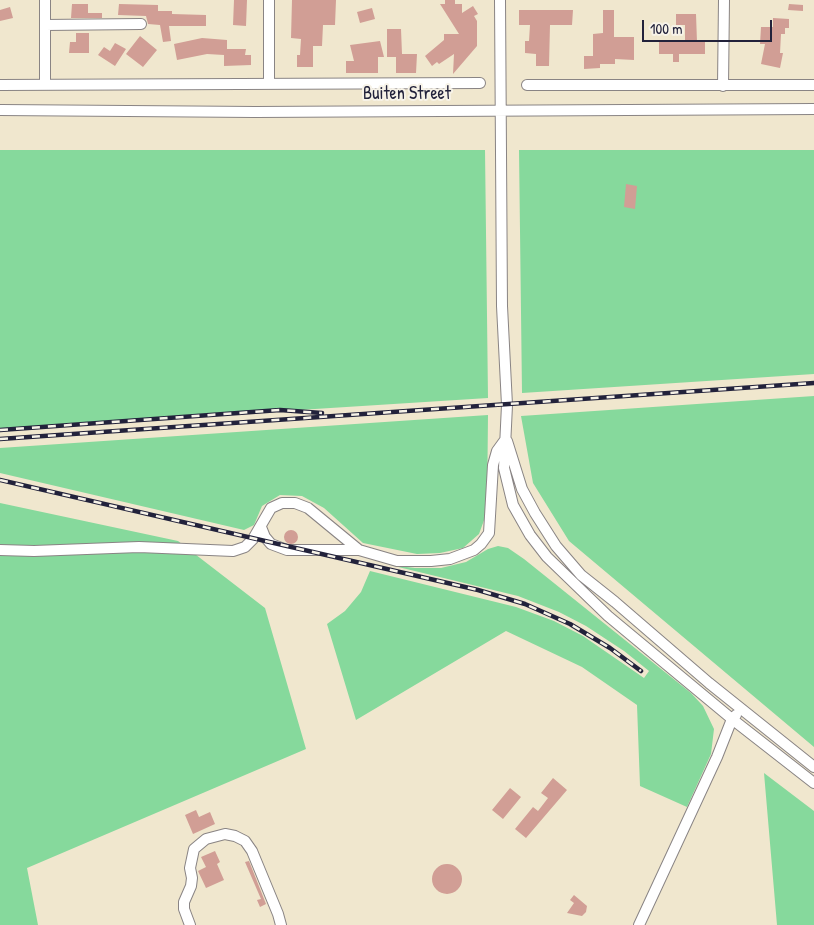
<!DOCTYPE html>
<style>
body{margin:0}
#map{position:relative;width:814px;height:925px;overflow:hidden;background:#f0e7ce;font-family:"Patrick Hand",sans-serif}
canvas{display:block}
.scale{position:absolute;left:642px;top:20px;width:130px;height:22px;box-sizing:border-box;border:2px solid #22223b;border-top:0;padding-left:6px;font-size:15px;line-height:18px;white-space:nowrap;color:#22223b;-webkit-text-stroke:4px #f7f3e8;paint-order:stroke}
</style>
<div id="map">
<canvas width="814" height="925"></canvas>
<div class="scale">100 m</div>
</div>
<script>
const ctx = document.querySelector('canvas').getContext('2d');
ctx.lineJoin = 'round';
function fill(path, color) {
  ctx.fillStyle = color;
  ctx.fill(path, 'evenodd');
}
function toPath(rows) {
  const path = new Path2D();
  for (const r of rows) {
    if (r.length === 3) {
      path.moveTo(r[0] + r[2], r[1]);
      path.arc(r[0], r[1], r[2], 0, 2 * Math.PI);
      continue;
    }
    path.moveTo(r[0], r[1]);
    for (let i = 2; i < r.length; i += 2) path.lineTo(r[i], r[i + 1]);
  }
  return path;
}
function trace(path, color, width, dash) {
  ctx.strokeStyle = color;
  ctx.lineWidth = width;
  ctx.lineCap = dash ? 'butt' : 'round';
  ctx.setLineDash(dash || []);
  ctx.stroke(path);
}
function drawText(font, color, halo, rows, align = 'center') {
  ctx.font = font + ' "Patrick Hand",sans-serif';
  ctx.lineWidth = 4;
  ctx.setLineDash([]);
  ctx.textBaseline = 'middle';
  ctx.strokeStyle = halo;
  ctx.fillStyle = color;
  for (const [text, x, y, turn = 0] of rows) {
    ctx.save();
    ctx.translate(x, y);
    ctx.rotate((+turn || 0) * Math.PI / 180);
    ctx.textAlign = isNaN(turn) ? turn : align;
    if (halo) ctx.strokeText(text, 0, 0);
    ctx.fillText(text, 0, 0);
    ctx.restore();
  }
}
const green = toPath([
 [0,150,485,150,488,398,0,429],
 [519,150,814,150,814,374,522,393],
 [814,396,814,747,569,541,533,483,521,416],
 [488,415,487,512,479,534,463,548,440,553,417,554,363,543,324,508,302,496,280,495,262,506,254,525,244,530,0,473,0,448],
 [0,503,178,541,265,608,306,749,27,868,38,925,0,925],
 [498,546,508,548,524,559,691,693,703,706,714,729,711,754,687,807,640,786,637,705,582,667,506,631,356,720,327,624,345,611,361,592,370,571,516,607,554,621,583,636,644,678,649,671,624,651,586,626,559,612,518,596,390,565,415,568,441,568,466,562,488,549],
 [764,773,814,811,814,925,777,925]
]);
const building = toPath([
 [234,0,247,0,246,26,233,25],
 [292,0,336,0,335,25,323,25,322,46,313,46,313,67,297,67,297,55,300,55,301,39,291,38],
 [445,0,455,0,455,4,462,4,462,13,473,6,478,14,474,16,477,21,477,46,453,74,454,54,439,64,437,62,432,66,425,56,444,40,444,34,459,34,440,4,445,4],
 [72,4,88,4,88,13,102,13,102,18,71,18],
 [119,4,158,5,158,11,172,11,172,14,206,15,206,26,169,26,171,41,163,42,160,25,148,24,146,16,118,15],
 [789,4,803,5,803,11,788,10],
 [10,7,13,18,0,21,0,10],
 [372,8,375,19,360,23,357,12],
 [519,10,573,10,572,25,550,25,549,66,536,66,536,54,525,53,525,41,529,41,530,25,519,25],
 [603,10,614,10,614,37,634,37,634,60,615,59,615,64,600,64,600,68,584,69,584,56,593,56,593,34,603,33],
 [676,14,696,14,697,42,705,42,705,54,679,54,679,62,673,62,673,54,659,54,659,40,685,42,685,25,676,25],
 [773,18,789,19,789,28,785,28,785,34,781,34,780,53,783,53,780,68,761,64,765,44,760,44,761,27,773,27],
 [387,29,401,29,402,54,417,54,416,73,396,73,396,57,387,57],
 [76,33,89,33,89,53,69,53,70,42,76,42],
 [140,36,157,50,143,67,126,54],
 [202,38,227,40,227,49,246,49,245,55,251,55,251,65,224,66,224,55,207,54,177,60,174,44],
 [380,41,384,57,378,57,378,73,346,73,346,61,354,61,350,45],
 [115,43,126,49,115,66,98,55,104,47,110,51],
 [626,184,637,186,635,209,624,207],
 [291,537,7],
 [553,778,567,790,526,838,515,829,533,807,538,811,548,798,541,793],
 [510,788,521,797,503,819,492,810],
 [196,810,199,817,210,812,215,824,193,834,185,815],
 [215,851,220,862,217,864,224,880,206,888,198,871,206,867,201,857],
 [249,861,266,904,260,907,257,900,261,899,245,862],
 [447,879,15],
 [574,895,587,906,586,912,582,916,567,913,574,903,570,900]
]);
const minor = toPath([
 [45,0,45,85],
 [500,0,502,306,507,405,504,468,513,505,530,535,547,557,608,616,732,719,814,783],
 [45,25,141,24],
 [269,83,269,0],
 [0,85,480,83],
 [527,85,814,85],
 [723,86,724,0],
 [0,110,255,112,814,109],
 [507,441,522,489,535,513,556,546,581,575,615,602,709,683,814,767],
 [261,527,265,537,271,544,287,550,359,550,397,561,431,561,450,559,474,550,481,544,489,533,493,465,497,451,505,440],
 [0,550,34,551,139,547,233,551,245,547,253,539,271,508,282,503,295,503,308,508,359,550],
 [190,925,184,909,184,902,191,886,192,878,190,868,194,849,206,839,225,834,235,836,245,841,252,851,278,914,281,925],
 [639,925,717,757,732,719,736,715]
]);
const rail = toPath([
 [0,430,280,410,322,413],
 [0,439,814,383],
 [0,480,478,590,525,604,570,624,610,648,641,671]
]);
const streetNames = [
 ["Buiten Street",407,94]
];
fill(green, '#86d99c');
fill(building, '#d19e95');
trace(minor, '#898484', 12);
trace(minor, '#fff', 10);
trace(rail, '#22223b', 4.5);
trace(rail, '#f7f3e8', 2.5, [8]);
drawText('18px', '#22223b', '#f7f3e8', streetNames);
</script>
